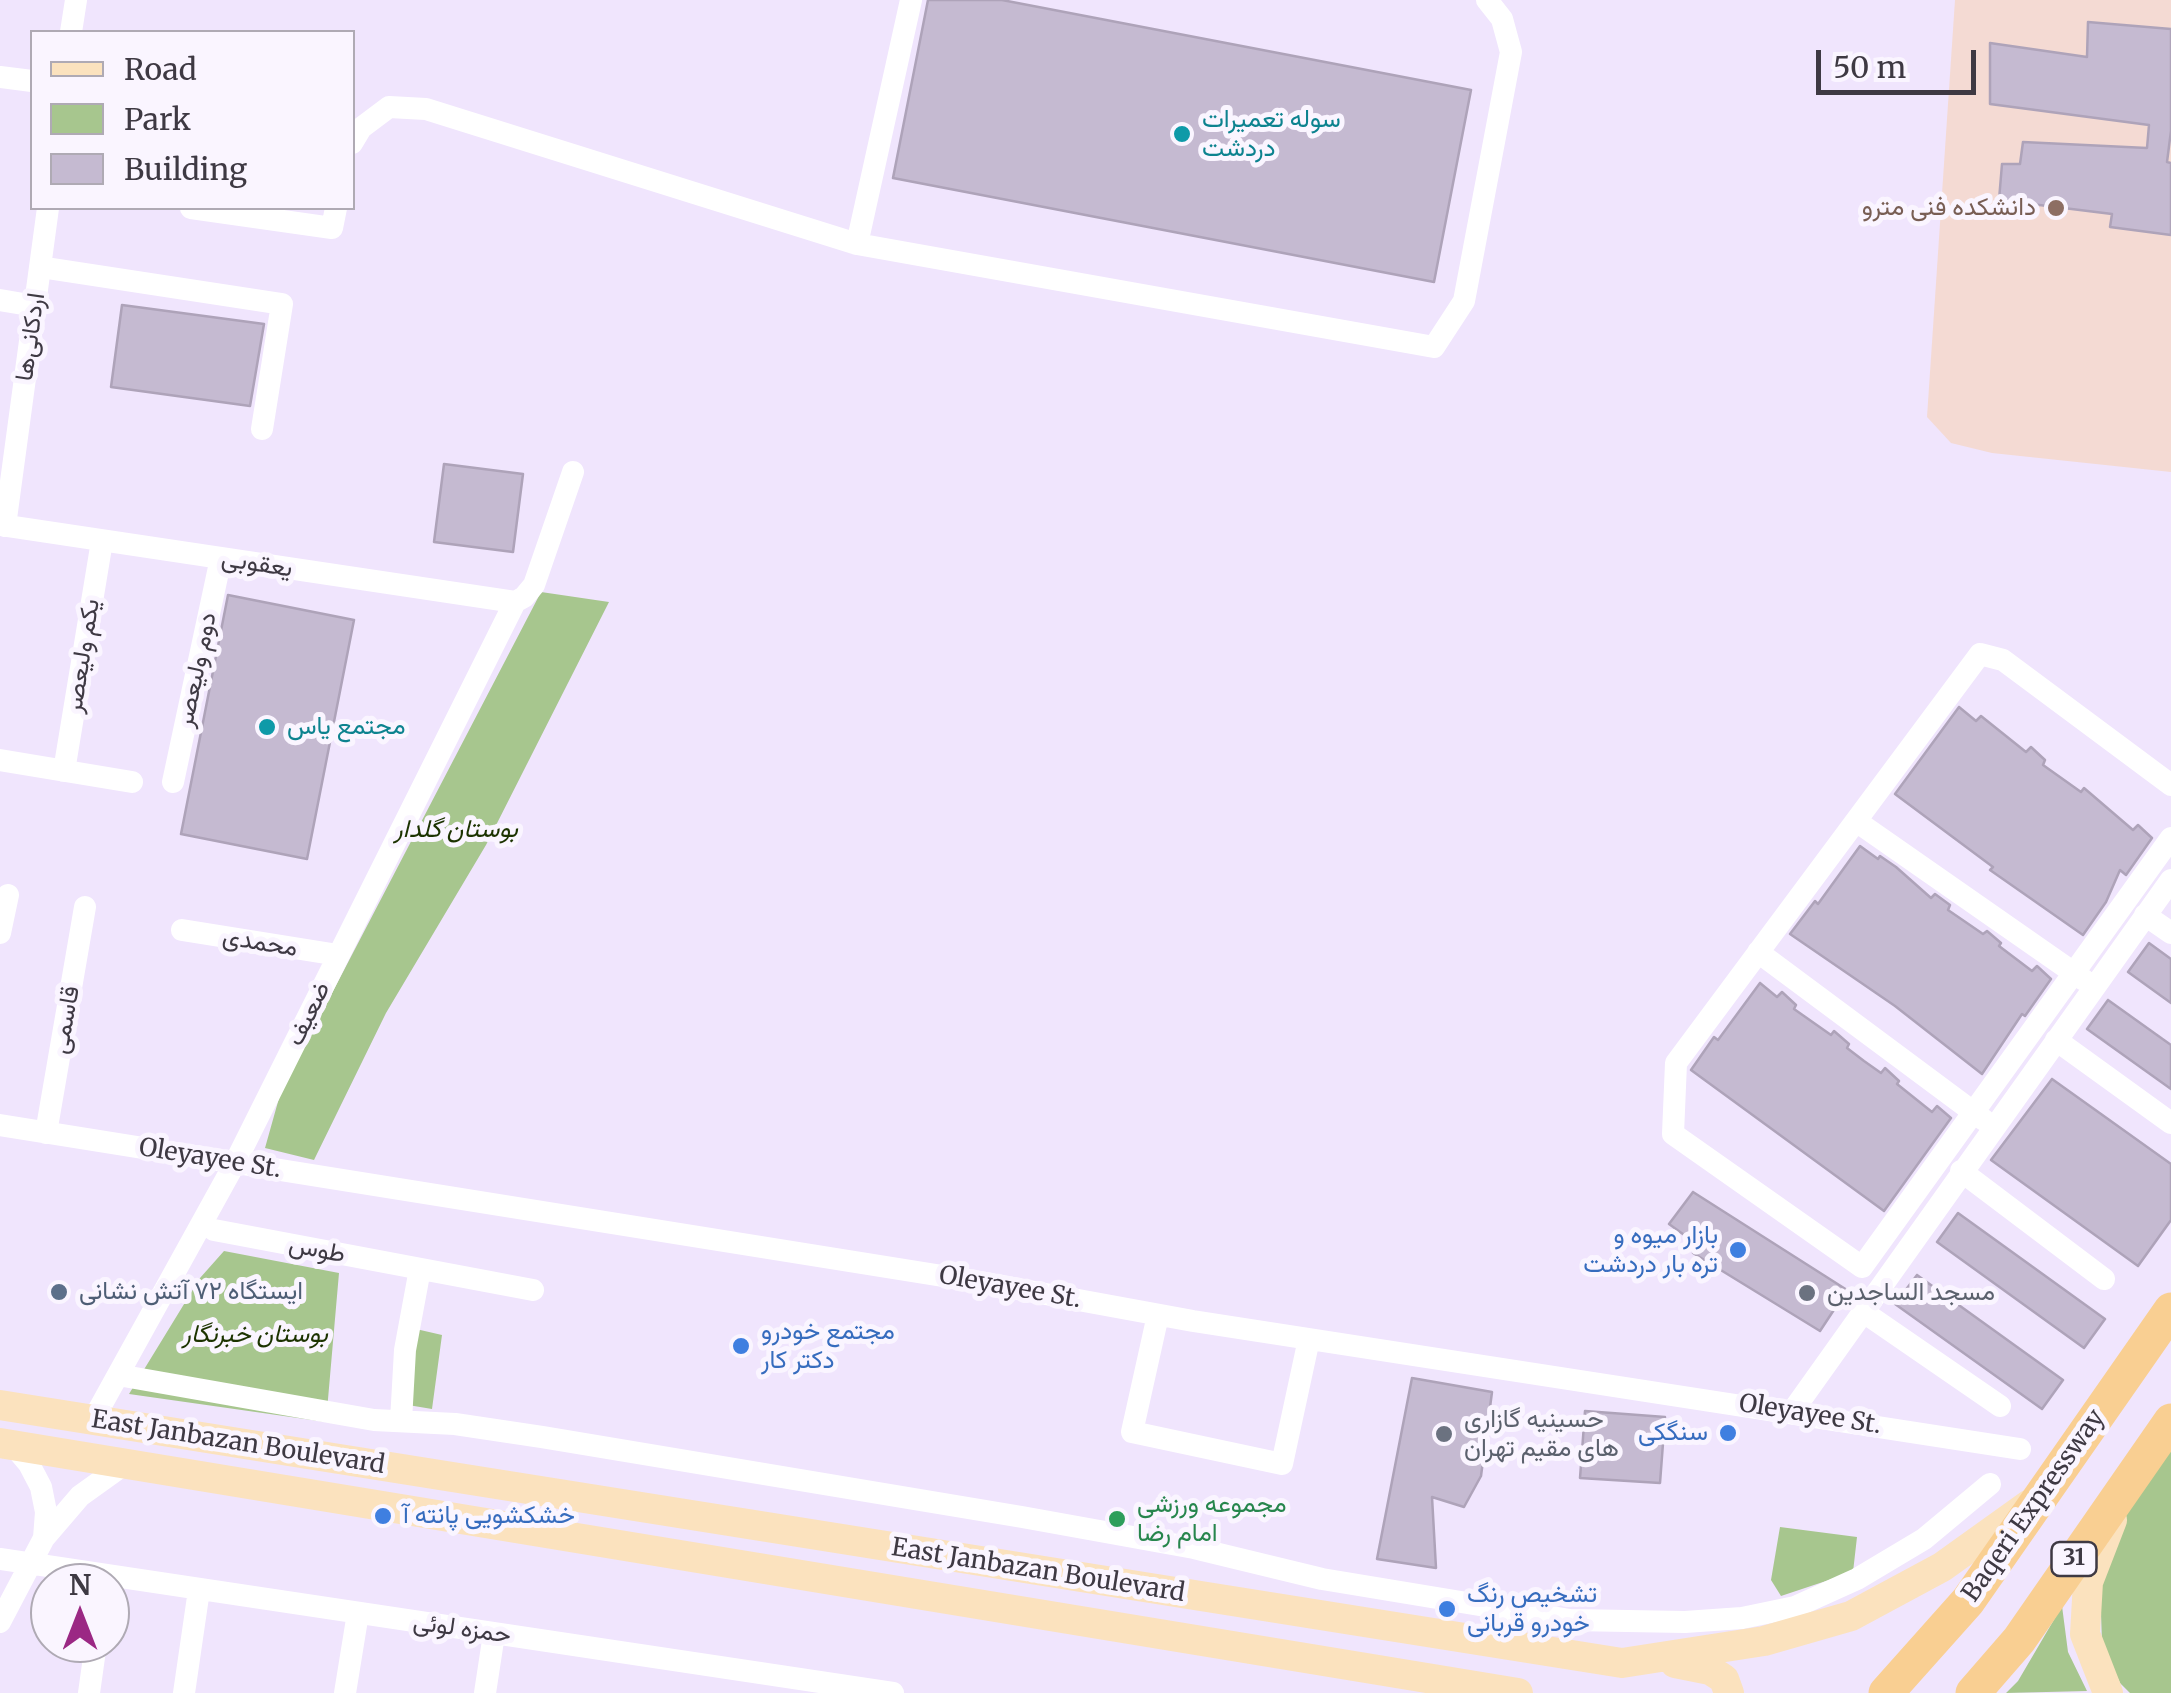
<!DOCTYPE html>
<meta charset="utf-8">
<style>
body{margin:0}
#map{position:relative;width:2171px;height:1693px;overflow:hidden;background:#f0e5fd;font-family:Merriweather,serif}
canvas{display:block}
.legend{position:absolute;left:30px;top:30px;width:325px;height:180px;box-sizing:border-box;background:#faf5ff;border:2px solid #afaab4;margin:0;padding:12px 18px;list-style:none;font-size:30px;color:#3e3943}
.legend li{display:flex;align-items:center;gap:20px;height:50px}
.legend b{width:50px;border:2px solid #afaab4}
.north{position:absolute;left:30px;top:1563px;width:100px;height:100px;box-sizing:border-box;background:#faf5ff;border:2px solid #afaab4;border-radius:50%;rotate:0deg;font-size:28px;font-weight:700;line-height:40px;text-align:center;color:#3e3943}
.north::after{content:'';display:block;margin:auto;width:35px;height:45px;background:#9b2884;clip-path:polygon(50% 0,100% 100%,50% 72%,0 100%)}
.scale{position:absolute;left:1816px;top:50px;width:160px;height:45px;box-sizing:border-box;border:5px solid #3e3943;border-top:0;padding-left:12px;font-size:30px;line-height:35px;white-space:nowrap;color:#3e3943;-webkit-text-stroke:8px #faf5ff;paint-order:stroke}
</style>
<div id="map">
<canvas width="2171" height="1693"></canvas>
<ul class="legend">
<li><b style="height:12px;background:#fbe2be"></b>Road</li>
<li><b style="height:28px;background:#a7c68e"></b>Park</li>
<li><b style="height:28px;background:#c5bad1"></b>Building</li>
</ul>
<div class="north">N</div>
<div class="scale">50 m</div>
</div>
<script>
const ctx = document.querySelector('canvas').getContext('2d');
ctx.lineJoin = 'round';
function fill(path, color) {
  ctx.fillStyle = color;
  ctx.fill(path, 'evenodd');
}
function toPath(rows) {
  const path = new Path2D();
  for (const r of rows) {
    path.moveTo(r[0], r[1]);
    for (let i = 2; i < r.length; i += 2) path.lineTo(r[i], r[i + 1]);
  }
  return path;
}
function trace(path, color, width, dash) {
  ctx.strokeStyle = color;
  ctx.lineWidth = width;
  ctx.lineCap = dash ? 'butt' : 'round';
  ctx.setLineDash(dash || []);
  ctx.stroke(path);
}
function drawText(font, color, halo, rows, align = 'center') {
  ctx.font = font + ' Merriweather,Vazirmatn,serif';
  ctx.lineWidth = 10;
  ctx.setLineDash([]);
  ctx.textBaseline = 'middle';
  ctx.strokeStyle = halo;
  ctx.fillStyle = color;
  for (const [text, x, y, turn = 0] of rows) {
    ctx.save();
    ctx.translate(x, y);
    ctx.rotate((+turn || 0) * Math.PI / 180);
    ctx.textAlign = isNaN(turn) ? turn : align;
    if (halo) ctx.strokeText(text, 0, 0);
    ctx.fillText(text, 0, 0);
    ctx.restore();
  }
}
const education = toPath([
 [1955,0,2171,0,2171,472,1992,453,1951,443,1927,417]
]);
const green = toPath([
 [541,592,609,602,486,845,386,1013,314,1160,265,1148,281,1091],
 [224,1251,339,1273,326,1422,129,1394,200,1278],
 [416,1329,442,1335,432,1409,408,1405],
 [2171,1434,2171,1693,2130,1693,2120,1683,2102,1643,2100,1582,2132,1490],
 [1780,1527,1857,1537,1853,1572,1781,1596,1771,1580],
 [2062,1606,2068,1652,2087,1691,2006,1693,2018,1681]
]);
const building = toPath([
 [928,0,1002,0,1471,90,1434,282,893,178,928,0],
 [2088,22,2171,29,2171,131,2167,162,2171,163,2171,235,2110,227,2112,214,1999,200,2002,164,2020,164,2023,142,2147,148,2149,125,1990,104,1990,43,2087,57,2088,22],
 [122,305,264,324,250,406,111,387,122,305],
 [444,464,523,474,513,552,434,542,444,464],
 [228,595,354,620,307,859,181,834,228,595],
 [1959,707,1976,721,1981,716,2026,752,2031,747,2045,760,2043,765,2081,792,2084,788,2133,830,2138,825,2152,838,2126,875,2120,870,2106,902,2083,935,1990,870,1993,867,1895,794,1959,707],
 [1860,846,1878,859,1880,856,1896,867,1931,898,1935,894,1950,905,1948,910,1983,934,1987,931,2001,943,1999,946,2032,971,2037,966,2051,979,2025,1016,2022,1014,1982,1074,1895,1006,1790,934,1815,901,1818,904,1860,846],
 [2149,943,2171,959,2171,1003,2128,972,2149,943],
 [1760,983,1777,997,1782,992,1796,1005,1794,1009,1831,1035,1834,1031,1849,1044,1847,1048,1864,1061,1881,1073,1885,1068,1899,1081,1897,1084,1932,1112,1937,1106,1951,1118,1884,1211,1691,1070,1714,1037,1718,1040,1760,983],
 [2108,1000,2171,1045,2171,1089,2087,1029,2108,1000],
 [2052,1079,2171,1164,2171,1220,2138,1266,1991,1160,2052,1079],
 [1693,1192,1847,1290,1820,1331,1693,1253,1698,1245,1669,1224,1693,1192],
 [1958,1213,2105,1319,2084,1348,1937,1242,1958,1213],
 [1917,1275,2063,1380,2042,1409,1895,1304,1917,1275],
 [1412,1378,1492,1392,1481,1476,1464,1507,1432,1497,1436,1568,1377,1559,1412,1378],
 [1585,1411,1665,1417,1660,1483,1580,1478,1585,1411]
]);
const minor = toPath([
 [71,32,76,0],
 [0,77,32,81],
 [352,143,361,128,389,107,426,109,857,244,1434,347,1464,301,1511,52,1502,19,1487,0],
 [191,208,332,228,336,208],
 [857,244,911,0],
 [40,267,282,304,262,429],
 [0,300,35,306],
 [0,525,515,602],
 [5,526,48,208],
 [515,602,524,597,534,585,573,472],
 [0,760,132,782],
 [64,771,102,541],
 [173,782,221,558],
 [2171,785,2003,660,1980,654,1676,1063,1673,1134,1862,1267,2171,838],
 [1856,821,2084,980],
 [2145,915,2171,933],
 [182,930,338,955],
 [0,933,8,895],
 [1758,952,1984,1120],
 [2056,1040,2171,1123],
 [0,1125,980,1282,1193,1321,2020,1449],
 [46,1133,85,907],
 [1961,1171,2104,1279],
 [214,1230,533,1290],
 [1862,1311,2000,1406],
 [1158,1315,1132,1432,1282,1464,1309,1339],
 [118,1375,374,1420,455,1424,542,1437,1022,1517,1194,1548,1322,1579,1570,1620,1685,1622,1742,1618,1795,1607,1857,1579,1924,1539,1990,1484],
 [1792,1412,2171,880],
 [93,1420,235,1163,515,602],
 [401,1421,405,1350,420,1269],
 [13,1445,29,1464,41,1487,46,1512,44,1538],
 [0,1559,893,1693],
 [0,1622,44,1538,80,1496,126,1463],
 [89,1693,96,1643],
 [184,1693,199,1590],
 [345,1693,358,1613],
 [485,1693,494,1634]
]);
const major = toPath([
 [0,1405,1622,1663,1764,1641,1851,1616,1942,1567,2030,1504],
 [0,1443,1518,1693],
 [1675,1663,1710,1670,1724,1679,1729,1693],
 [2108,1693,2085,1634,2088,1582,2112,1520]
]);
const highway = toPath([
 [1886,1693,1968,1601,2171,1310],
 [1973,1693,2019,1640,2171,1421]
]);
const markers = [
 [1182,134,10,"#0f9aa8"],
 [2056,208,10,"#8d6e63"],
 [267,727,10,"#0f9aa8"],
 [1738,1250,10,"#3f7fe0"],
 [59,1292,10,"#5c6f8a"],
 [1807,1293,10,"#6b7280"],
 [741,1346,10,"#3f7fe0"],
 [1728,1433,10,"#3f7fe0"],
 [1444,1434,10,"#6b7280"],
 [383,1516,10,"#3f7fe0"],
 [1117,1519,10,"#2e9e5b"],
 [1447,1609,10,"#3f7fe0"]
];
const shields = [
 [2074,1559,45]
];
const shieldNames = [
 ["31",2074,1559]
];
const cultureNames = [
 ["سوله تعمیرات",1202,120],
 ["دردشت",1202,149],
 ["مجتمع یاس",287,727]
];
const educationNames = [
 ["دانشکده فنی مترو",2036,208]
];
const streetNames = [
 ["اردکانی‌ها",31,337,-82],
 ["یعقوبی",257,564,9],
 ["یکم ولیعصر",83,656,-81],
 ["دوم ولیعصر",197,670,-78],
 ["محمدی",260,943,9],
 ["ضعیف",309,1014,-64],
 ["قاسمی",66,1020,-80],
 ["Oleyayee St.",210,1159,9],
 ["طوس",317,1250,11],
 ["Oleyayee St.",1010,1288,10],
 ["Oleyayee St.",1810,1415,9],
 ["East Janbazan Boulevard",238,1443,9],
 ["Baqeri Expressway",2034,1506,-55],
 ["East Janbazan Boulevard",1038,1571,9],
 ["حمزه لوئی",462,1629,8]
];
const parkNames = [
 ["بوستان گلدار",456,830],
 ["بوستان خبرنگار",255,1335]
];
const shopNames = [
 ["بازار میوه و",1718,1236,"right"],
 ["تره بار دردشت",1718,1265,"right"],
 ["مجتمع خودرو",761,1332],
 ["دکتر کار",761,1361],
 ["سنگکی",1708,1433,"right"],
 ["خشکشویی پانته آ",403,1516],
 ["تشخیص رنگ",1467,1595],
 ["خودرو قربانی",1467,1624]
];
const serviceNames = [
 ["ایستگاه ۷۲ آتش نشانی",79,1292]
];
const worshipNames = [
 ["مسجد الساجدین",1827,1293],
 ["حسینیه گازاری",1464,1420],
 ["های مقیم تهران",1464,1449]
];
const leisureNames = [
 ["مجموعه ورزشی",1137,1505],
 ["امام رضا",1137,1534]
];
fill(education, '#f4dad3');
fill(green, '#a7c68e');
fill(building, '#c5bad1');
trace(building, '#aea3b9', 2.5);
trace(minor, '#fff', 22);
trace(major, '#fbe2be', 30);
trace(highway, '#f9cf92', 35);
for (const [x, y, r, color] of markers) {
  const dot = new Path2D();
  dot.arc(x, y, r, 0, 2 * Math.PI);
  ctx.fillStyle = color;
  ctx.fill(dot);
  trace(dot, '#faf5ff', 4);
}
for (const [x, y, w] of shields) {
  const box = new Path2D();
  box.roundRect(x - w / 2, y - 17, w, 34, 8);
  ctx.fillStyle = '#faf5ff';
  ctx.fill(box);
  trace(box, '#3e3943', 2.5);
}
drawText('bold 22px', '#3e3943', null, shieldNames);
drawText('25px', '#0d838f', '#faf5ff', cultureNames, 'left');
drawText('25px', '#785e54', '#faf5ff', educationNames, 'right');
drawText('25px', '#3e3943', '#faf5ff', streetNames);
drawText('italic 25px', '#1c3300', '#faf5ff', parkNames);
drawText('25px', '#366cbe', '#faf5ff', shopNames, 'left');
drawText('25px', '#4e5e75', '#faf5ff', serviceNames, 'left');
drawText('25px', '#5b616d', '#faf5ff', worshipNames, 'left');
drawText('25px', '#27864d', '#faf5ff', leisureNames, 'left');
</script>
